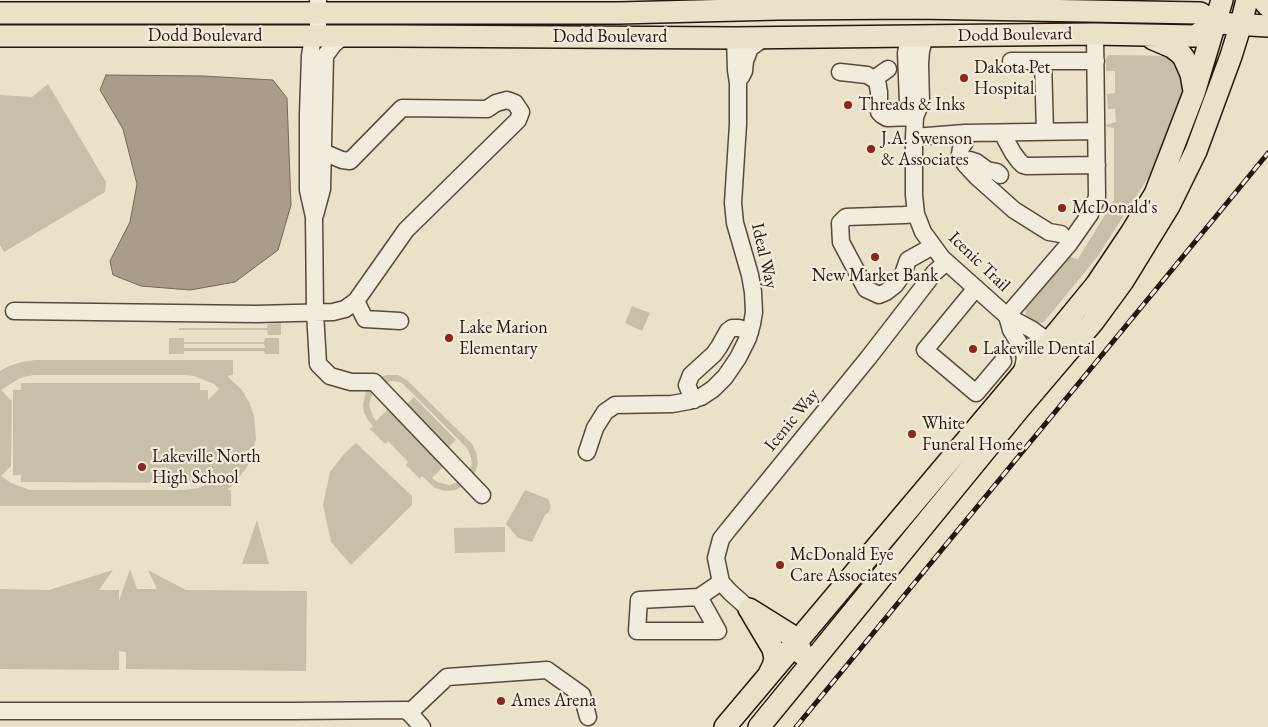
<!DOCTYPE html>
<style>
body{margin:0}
canvas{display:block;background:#e9e2c8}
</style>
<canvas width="1268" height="727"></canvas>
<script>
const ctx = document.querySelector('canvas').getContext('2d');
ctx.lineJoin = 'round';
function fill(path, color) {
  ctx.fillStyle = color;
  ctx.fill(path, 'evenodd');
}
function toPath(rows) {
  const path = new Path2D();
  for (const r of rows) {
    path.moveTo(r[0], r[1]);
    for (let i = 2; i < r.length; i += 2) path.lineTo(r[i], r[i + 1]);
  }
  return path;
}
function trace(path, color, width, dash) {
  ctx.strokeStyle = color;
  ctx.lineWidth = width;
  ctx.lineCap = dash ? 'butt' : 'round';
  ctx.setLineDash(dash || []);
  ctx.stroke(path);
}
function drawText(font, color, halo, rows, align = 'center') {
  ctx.font = font + ' "EB Garamond",serif';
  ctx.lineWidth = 4.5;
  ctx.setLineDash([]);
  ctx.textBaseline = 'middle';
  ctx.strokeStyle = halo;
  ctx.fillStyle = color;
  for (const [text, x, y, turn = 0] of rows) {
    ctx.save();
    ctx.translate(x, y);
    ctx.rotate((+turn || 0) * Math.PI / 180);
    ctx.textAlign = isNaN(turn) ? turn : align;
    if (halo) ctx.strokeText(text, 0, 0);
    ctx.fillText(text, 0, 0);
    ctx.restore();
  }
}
const green = toPath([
 [1109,55,1174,56,1187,81,1159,155,1149,176,1098,256,1044,322,1038,324,1033,322,1026,315,1025,307,1070,257,1078,259,1114,200,1114,128,1107,127,1105,125,1116,122,1115,109,1108,109,1107,94,1115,93,1115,71,1106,71,1106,57],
 [48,84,106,182,105,192,4,252,0,245,0,95,32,97],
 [632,306,650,313,642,331,625,323],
 [281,323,281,335,268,335,267,330,179,330,179,328,267,328,268,324],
 [169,338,184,338,184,342,264,342,265,338,279,338,279,354,265,354,264,351,184,351,184,354,169,354],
 [184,344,264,344,265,348,184,348],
 [35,360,233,360,233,375,227,376,242,390,249,402,254,416,256,439,253,450,247,467,233,485,227,490,231,490,231,506,0,506,0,371,9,366,22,362],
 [34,375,185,375,194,376,214,384,219,389,208,400,208,390,200,390,200,383,21,383,21,390,13,390,13,475,21,475,21,482,200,483,200,476,207,476,208,468,218,477,210,483,198,488,184,490,30,490,11,483,1,476,11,466,12,401,1,390,20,378],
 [386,375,398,375,407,380,472,444,476,452,478,464,473,477,468,483,456,490,445,491,435,488,422,476,420,479,406,465,408,462,388,441,385,444,370,429,373,426,368,420,364,413,363,405,365,394,369,386,379,378],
 [392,381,400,382,403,384,467,448,470,454,472,464,468,473,461,481,449,485,437,482,432,478,444,466,388,409,376,421,373,417,369,405,372,394,374,391,384,383],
 [414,397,456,440,438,458,396,415],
 [356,443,412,496,412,505,351,565,331,542,323,505,330,472,344,454],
 [525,490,548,499,551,506,549,512,545,515,532,542,518,538,506,524],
 [257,520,269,564,242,564],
 [505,527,505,552,455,553,454,528],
 [130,569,137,589,157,589,148,570,186,590,307,591,306,671,126,669,126,652,119,651,119,670,0,669,0,589,49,590,113,570,99,590,119,590,119,601]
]);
const water = toPath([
 [106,75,203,76,273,80,287,98,291,205,278,250,235,282,190,290,141,286,113,275,110,261,130,222,137,184,123,129,100,90,106,75]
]);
const minor = toPath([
 [318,0,318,36,312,43,310,56,308,114,308,190,314,217,315,312,318,364,330,376,351,382,374,382,482,495],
 [909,35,906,53,908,102,915,117],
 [925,36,921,51,920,63,921,102,915,117,914,137,914,195,916,214,923,232,942,258,1007,316,1031,329,1049,342],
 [1011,61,1096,61],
 [1043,61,1045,132],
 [840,72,867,75,877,81,879,92,879,112,882,115,887,118,915,117],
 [741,77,744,71,745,61,750,48,764,38],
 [874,79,888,69],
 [1002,133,1013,153,1019,161,1023,165,1027,166,1097,165],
 [914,137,965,133,1096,131],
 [965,142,961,148,960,154,962,159,965,164,977,177,1014,210,1049,232,1061,234],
 [970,160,976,162,987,170,997,172,1000,175],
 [916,214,904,215,846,217,840,223,841,242,866,289,879,295,886,292,895,285,903,274,908,260,933,246],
 [315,215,322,189,325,56,333,45,343,36],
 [976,288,925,350,976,393,1003,361],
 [356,301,365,319,400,321],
 [14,311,256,314,333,312,345,309,356,301,406,230,518,120,521,112,515,103,507,100,496,103,487,109,402,108,350,161,342,160,323,152],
 [1007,316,1069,244,1090,214,1097,197,1095,34],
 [1007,316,1011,330,1019,343,1025,356,1024,364,1020,376],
 [694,400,690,392,687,385,691,375,714,354,719,347,728,331,732,328,739,328,750,332],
 [587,452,595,428,605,412,615,405,672,404,689,401,701,397,713,389,725,377,738,358,748,338,752,324,754,312,753,292,750,275,735,223,733,203,738,124,738,83,736,70,735,38],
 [699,597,718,631,637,631,639,600,699,597,721,582],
 [749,609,730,592,721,582,716,558,721,539,728,530,869,357,934,273,946,262],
 [0,711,293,711,407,710,422,727],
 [409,713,447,677,547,670,582,695,588,717]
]);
const major = toPath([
 [1263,0,1268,6],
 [0,13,619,13,778,9,916,8,1200,13,1216,23,1268,26],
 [0,36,394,36,735,38,1095,34,1195,36,1216,23],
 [1153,39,1172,47,1181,54,1184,58,1191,74,1194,91],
 [749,609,789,634,800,648,802,654],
 [751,612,773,649,775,659,773,666,768,676],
 [725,727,1046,346,1096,285,1131,233,1155,194,1174,145,1194,93,1222,0],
 [759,727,1019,409,1093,322,1123,281,1169,206,1196,151,1231,56,1241,24,1247,0]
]);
const rail = toPath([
 [796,727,1268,153]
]);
const markers = [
 [964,78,5,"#8f2418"],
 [848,105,5,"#8f2418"],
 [871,149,5,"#8f2418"],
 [1062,208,5,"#8f2418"],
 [875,257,5,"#8f2418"],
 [449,338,5,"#8f2418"],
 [973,349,5,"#8f2418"],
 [912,434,5,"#8f2418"],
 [142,467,5,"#8f2418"],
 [780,565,5,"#8f2418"],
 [501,701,5,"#8f2418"]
];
const streetNames = [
 ["Dodd Boulevard",1015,35,-1],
 ["Dodd Boulevard",205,36],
 ["Dodd Boulevard",610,37],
 ["Ideal Way",764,256,77],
 ["Icenic Trail",979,262,44],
 ["Icenic Way",792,420,-51]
];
const poiNames = [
 ["Dakota Pet",974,68],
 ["Hospital",974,89],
 ["Threads & Inks",858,105],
 ["J.A. Swenson",881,139],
 ["& Associates",881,160],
 ["McDonald's",1072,208],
 ["New Market Bank",875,276,"center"],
 ["Lake Marion",459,328],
 ["Elementary",459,349],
 ["Lakeville Dental",983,349],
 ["White",922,424],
 ["Funeral Home",922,445],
 ["Lakeville North",152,457],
 ["High School",152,478],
 ["McDonald Eye",790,555],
 ["Care Associates",790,576],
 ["Ames Arena",511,701]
];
fill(green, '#c8bfa8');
fill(water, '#a79d89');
trace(water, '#746758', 1);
trace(minor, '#58493c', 19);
trace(major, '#27160e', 24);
trace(minor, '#f1ecdb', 16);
trace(major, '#e9e2c8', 21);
trace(rail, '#27160e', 5);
trace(rail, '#f1ecdb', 3, [9]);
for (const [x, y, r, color] of markers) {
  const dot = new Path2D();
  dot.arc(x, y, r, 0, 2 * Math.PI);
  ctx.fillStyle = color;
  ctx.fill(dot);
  trace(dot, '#f1ecdb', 2);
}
drawText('18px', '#27160e', '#f1ecdb', streetNames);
drawText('18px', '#27160e', '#f1ecdb', poiNames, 'left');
</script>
